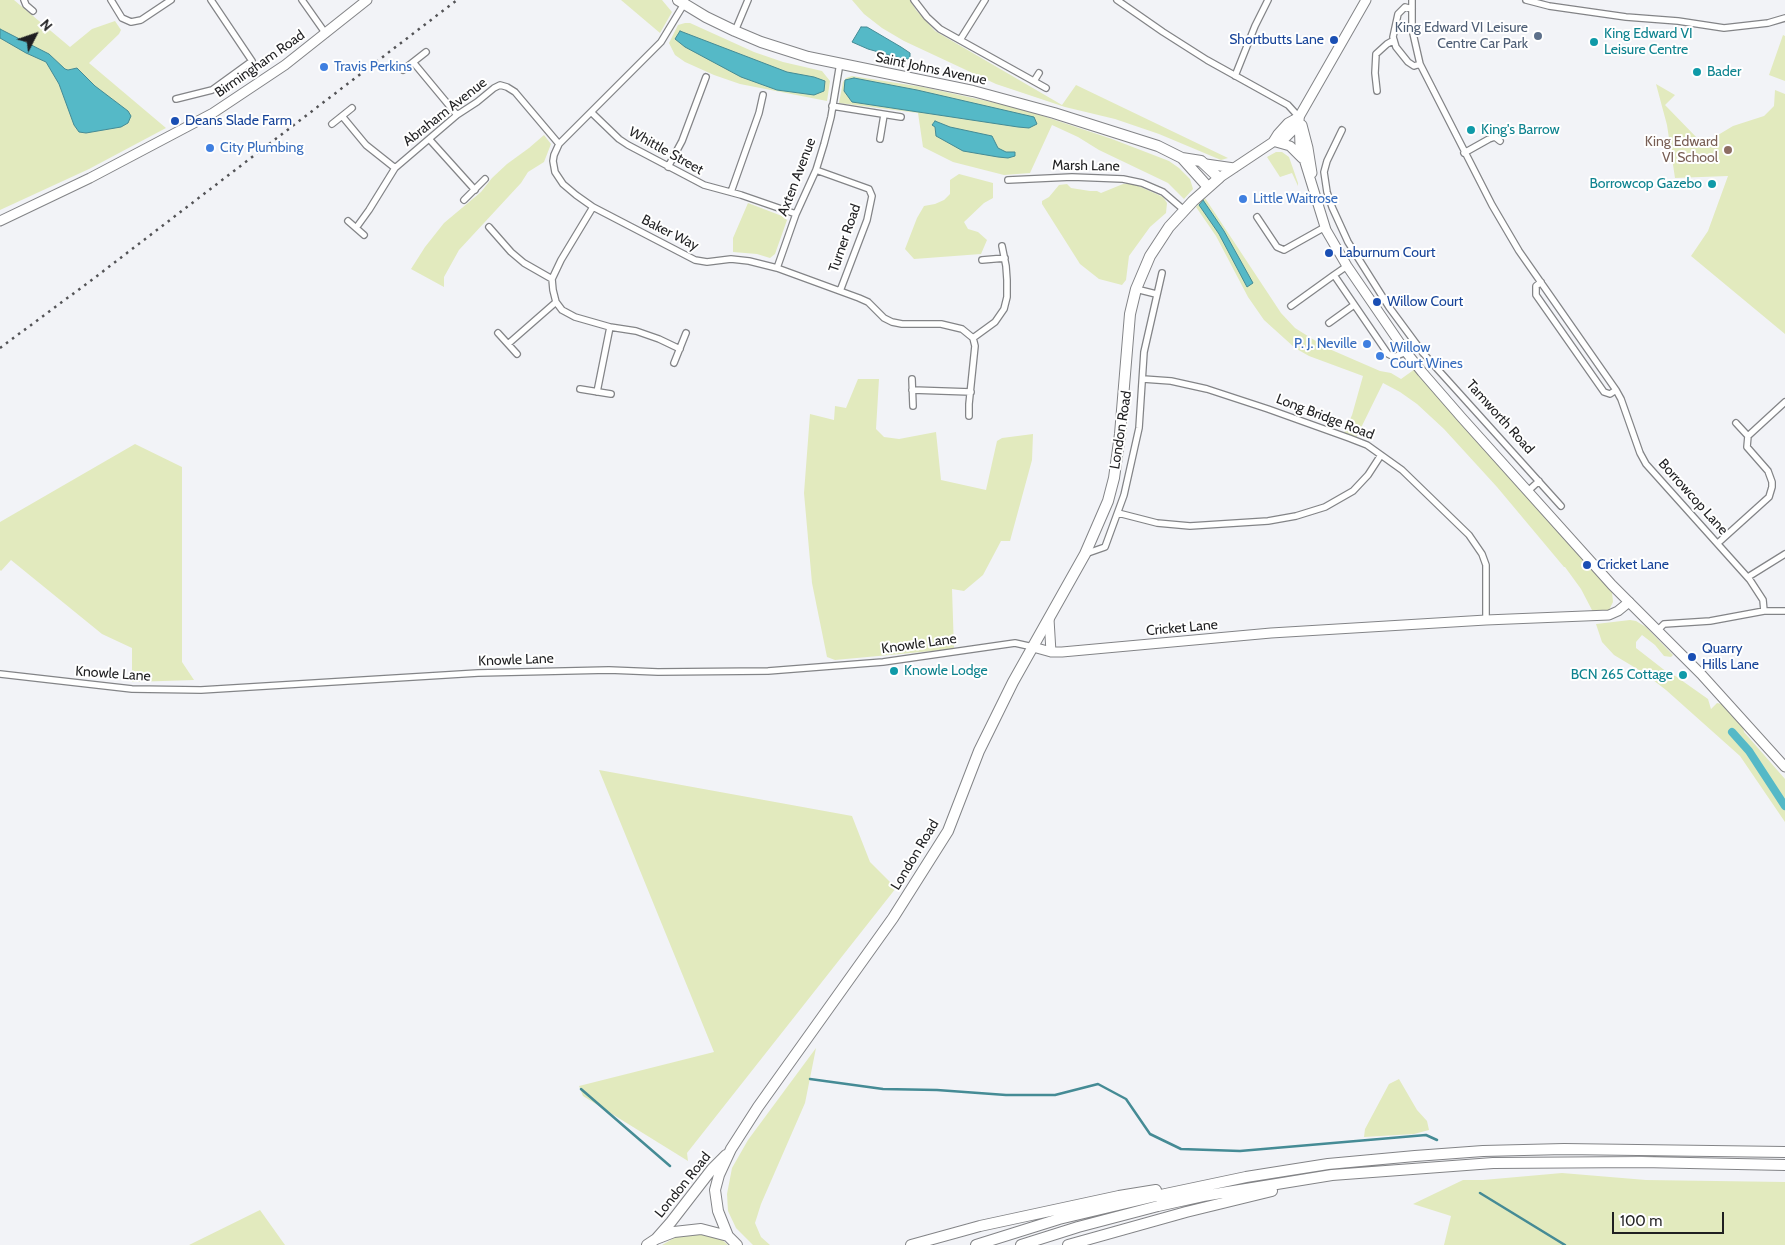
<!DOCTYPE html>
<style>
body{margin:0}
#map{position:relative;width:1785px;height:1245px;overflow:hidden;background:#f2f3f7;font-family:Cabin,sans-serif}
canvas{display:block}
.north{position:absolute;left:10px;top:10px;width:50px;height:50px;-webkit-text-stroke:4px #fff;paint-order:stroke;rotate:49deg;font-size:14px;font-weight:700;line-height:20px;text-align:center;color:#1f1f21}
.north::after{content:'';display:block;margin:auto;width:18px;height:22px;background:#1f1f21;clip-path:polygon(50% 0,100% 100%,50% 72%,0 100%)}
.scale{position:absolute;left:1612px;top:1212px;width:112px;height:22px;box-sizing:border-box;border:2px solid #1f1f21;border-top:0;padding-left:6px;font-size:15px;line-height:18px;white-space:nowrap;color:#1f1f21;-webkit-text-stroke:4px #fff;paint-order:stroke}
</style>
<div id="map">
<canvas width="1785" height="1245"></canvas>
<div class="north">N</div>
<div class="scale">100 m</div>
</div>
<script>
const ctx = document.querySelector('canvas').getContext('2d');
ctx.lineJoin = 'round';
function fill(path, color) {
  ctx.fillStyle = color;
  ctx.fill(path, 'evenodd');
}
function toPath(rows) {
  const path = new Path2D();
  for (const r of rows) {
    path.moveTo(r[0], r[1]);
    for (let i = 2; i < r.length; i += 2) path.lineTo(r[i], r[i + 1]);
  }
  return path;
}
function trace(path, color, width, dash) {
  ctx.strokeStyle = color;
  ctx.lineWidth = width;
  ctx.lineCap = dash ? 'butt' : 'round';
  ctx.setLineDash(dash || []);
  ctx.stroke(path);
}
function drawText(font, color, halo, rows, align = 'center') {
  ctx.font = font + ' Cabin,sans-serif';
  ctx.lineWidth = 4;
  ctx.setLineDash([]);
  ctx.textBaseline = 'middle';
  ctx.strokeStyle = halo;
  ctx.fillStyle = color;
  for (const [text, x, y, turn = 0] of rows) {
    ctx.save();
    ctx.translate(x, y);
    ctx.rotate((+turn || 0) * Math.PI / 180);
    ctx.textAlign = isNaN(turn) ? turn : align;
    if (halo) ctx.strokeText(text, 0, 0);
    ctx.fillText(text, 0, 0);
    ctx.restore();
  }
}
const green = toPath([
 [0,0,14,0,70,47,92,29,115,21,121,30,119,34,89,63,166,128,89,169,0,210],
 [621,0,662,0,672,12,660,33],
 [852,0,910,0,916,10,935,31,1062,105,1076,85,1228,158,1221,160,1159,134,1115,119,1065,107,996,84,904,41,882,28,864,14],
 [685,23,690,23,754,52,783,62,822,71,830,81,827,101,740,84,714,75,685,62,675,55,669,43,678,25],
 [1783,35,1785,36,1785,81,1769,75],
 [852,76,923,87,1014,107,1040,115,1112,139,1169,161,1179,168,1190,179,1193,189,1184,199,1168,183,1099,150,1078,137,1052,125,1030,173,1004,175,953,162,923,147,918,113,839,103,843,82,846,78],
 [1656,84,1675,95,1665,105,1699,140,1703,137,1708,141,1733,126,1764,116,1774,106,1775,90,1785,94,1785,334,1691,256,1708,231,1728,176,1675,178,1667,125],
 [544,135,551,144,544,162,528,172,521,183,459,250,444,277,444,287,411,269,425,247,444,223,481,192,492,178,507,164,529,148],
 [1276,152,1282,152,1289,157,1298,183,1298,186,1292,173,1280,177,1267,157],
 [959,174,993,183,993,198,984,203,964,222,968,229,978,232,987,240,981,254,914,259,905,249,917,218,924,206,935,204,944,200,950,194,950,180],
 [1067,184,1071,188,1090,191,1097,191,1101,193,1123,184,1134,184,1163,197,1167,203,1166,213,1150,227,1129,256,1126,280,1122,285,1099,279,1080,264,1042,204,1042,201,1049,197,1059,185],
 [1205,198,1281,313,1295,328,1327,348,1380,371,1391,373,1401,379,1415,369,1612,592,1613,602,1609,610,1593,612,1581,589,1565,567,1564,567,1497,487,1444,429,1417,404,1400,392,1383,383,1356,438,1344,433,1352,415,1363,376,1309,356,1295,348,1264,320,1248,297,1216,236,1196,207],
 [748,203,782,216,787,220,775,254,770,258,757,254,733,252,733,238],
 [858,379,879,379,876,429,884,437,899,439,936,432,941,480,986,490,997,441,1002,438,1033,434,1032,460,1010,541,1001,541,983,575,964,591,952,589,954,649,835,660,827,657,812,583,804,493,810,414,834,420,835,406,846,408],
 [135,444,182,467,182,662,194,680,132,682,132,648,102,634,11,560,1,571,0,570,0,522],
 [1630,620,1636,621,1646,627,1673,655,1671,657,1664,656,1655,645,1642,635,1636,642,1636,648,1672,676,1674,675,1708,699,1711,709,1717,703,1722,704,1743,727,1744,732,1785,779,1785,822,1740,756,1666,690,1644,673,1614,655,1602,642,1596,624],
 [599,770,852,816,870,862,896,888,687,1153,688,1161,583,1096,579,1086,714,1052],
 [816,1048,805,1103,761,1204,755,1223,761,1237,770,1245,753,1245,736,1228,728,1211,727,1194,732,1168,748,1140],
 [1399,1079,1417,1110,1427,1121,1429,1130,1414,1134,1364,1137,1365,1129,1389,1084],
 [1562,1173,1646,1180,1785,1182,1785,1245,1444,1245,1451,1216,1413,1204,1463,1180,1483,1180],
 [260,1210,285,1245,189,1245],
 [698,1233,720,1238,728,1245,662,1245,676,1237]
]);
const water = toPath([
 [861,27,867,27,901,47,910,53,910,57,908,59,903,59,868,49,852,42,861,27],
 [0,29,49,54,65,69,68,70,77,68,95,86,128,111,131,116,128,123,121,127,86,133,79,132,74,125,59,84,46,62,26,53,0,38,0,29],
 [680,31,787,72,814,77,825,81,824,91,814,95,777,90,741,77,685,47,675,39,680,31],
 [854,78,917,90,1034,117,1037,124,1029,128,1018,127,852,102,844,91,845,80,854,78],
 [935,121,950,127,992,136,998,148,1006,152,1015,152,1015,156,1008,158,998,157,963,151,936,136,935,127,932,125,935,121],
 [1203,200,1224,231,1253,283,1247,287,1219,234,1199,205,1203,200]
]);
const stream = toPath([
 [810,1079,883,1089,937,1090,1006,1095,1055,1095,1098,1084,1126,1099,1150,1134,1181,1149,1240,1151,1426,1135,1437,1140],
 [581,1089,670,1166],
 [1480,1193,1565,1245]
]);
const canal = toPath([
 [1732,732,1749,751,1785,806]
]);
const street = toPath([
 [24,0,26,5,33,11],
 [111,0,122,18,131,22,141,20,171,0],
 [302,0,326,34],
 [914,0,927,17,940,29,1046,88],
 [1117,0,1163,32,1207,60,1288,105,1299,117],
 [1412,0,1412,29,1420,64,1492,205,1519,251,1616,390,1621,399,1640,453,1646,464,1750,580,1763,600,1764,611],
 [1526,0,1549,6,1626,17,1678,21,1724,28,1768,23,1785,18],
 [684,4,661,42,559,144,554,155,553,161,555,172,563,184,576,195,593,207,695,260,707,262,731,259,749,261,777,268,859,298,868,302,884,318,892,322,902,324,941,324,962,329,973,338,975,346,969,404,969,416],
 [1412,9,1405,7,1398,14,1393,37,1396,47,1408,62,1414,66,1420,64],
 [735,31,748,0],
 [960,40,985,0],
 [413,62,457,115],
 [403,70,426,52],
 [1235,76,1255,26,1268,0],
 [1034,81,1039,73],
 [1377,91,1375,73,1376,54,1387,44,1394,40],
 [176,99,212,90,252,61,211,0],
 [832,106,901,117],
 [591,112,619,139,628,145,704,185,741,195,796,214],
 [342,116,366,145,395,168],
 [332,124,352,108],
 [1342,130,1327,161,1324,172,1327,192,1332,207,1348,242,1389,307,1423,353,1561,506],
 [880,139,884,115],
 [430,140,475,190],
 [1464,153,1489,139,1495,137,1500,141],
 [668,167,682,141,706,77],
 [816,170,869,189,872,196,867,220,840,291],
 [1008,180,1072,177,1123,179,1142,183,1163,192,1184,210],
 [731,192,759,113,763,95],
 [464,200,485,179],
 [593,207,561,260,552,279,553,290,556,302,562,310,575,317,610,327,636,331,659,339,680,349],
 [1257,217,1277,247,1284,250,1325,227],
 [348,221,364,235],
 [489,227,511,252,524,263,552,279],
 [356,228,369,210,395,168,457,115,477,102,494,88,500,85,507,87,515,92,559,144],
 [982,260,1005,258],
 [1347,266,1334,275,1388,354,1394,357,1406,352],
 [777,268,796,214,816,170,824,144,831,117,840,63],
 [1541,282,1536,286,1536,295,1604,392,1610,394,1616,390],
 [1136,289,1156,294],
 [1291,306,1334,275],
 [1329,323,1354,305],
 [498,333,517,354],
 [973,338,995,322,1004,309,1007,297,1007,280,1006,266,1002,246],
 [508,344,556,302],
 [674,363,686,333],
 [912,379,913,406],
 [1143,379,1171,381,1207,389,1268,409,1349,438,1367,445,1402,470,1469,535,1482,554,1486,565,1486,620],
 [580,389,611,394],
 [912,390,971,392],
 [597,392,610,327],
 [1748,436,1785,402],
 [1528,491,1539,481],
 [1118,513,1157,523,1190,526,1268,521,1296,516,1325,507,1353,491,1368,475,1381,455],
 [1718,543,1769,497,1772,487,1772,482,1768,471,1747,447,1748,436,1736,423],
 [1085,554,1105,547,1124,495,1139,428,1144,352,1162,273],
 [1748,577,1785,554],
 [1658,630,1664,624,1710,621,1764,611,1785,611],
 [0,674,132,689,201,690,478,673,609,670,658,672,768,671,883,662,1015,643,1033,647]
]);
const secondary = toPath([
 [1299,117,1366,0],
 [1049,619,1051,652],
 [1033,647,1051,652,1062,652,1271,633,1486,620,1609,615,1618,611,1629,602]
]);
const primary = toPath([
 [1299,117,1300,146,1326,230,1347,266,1406,352,1422,372,1462,418,1612,585,1701,674,1785,767],
 [1302,125,1308,148,1312,173],
 [1273,142,1278,134,1288,123,1299,117],
 [1276,142,1290,146,1302,158],
 [1206,164,1234,168],
 [1219,178,1273,142,1284,139,1294,129,1299,120],
 [0,221,90,178,213,113,285,65,367,0]
]);
const highway = toPath([
 [678,0,706,17,735,31,761,42,808,57,973,91,1054,113,1158,146,1182,158,1208,187],
 [728,1236,718,1211,715,1190,719,1175,731,1149,758,1107,893,918,948,831,979,751,1013,682,1085,554,1108,501,1114,478,1120,434,1130,314,1136,289,1150,256,1169,227,1193,201,1219,178,1201,161,1182,158],
 [656,1239,671,1222,712,1169,726,1155],
 [647,1245,656,1239,674,1232,701,1229,728,1236,737,1245],
 [911,1245,980,1226,1119,1196,1156,1190],
 [976,1245,1059,1219,1156,1196,1246,1177,1328,1164,1415,1156,1483,1151,1564,1149,1785,1152],
 [1021,1245,1078,1227,1158,1206,1203,1196,1332,1175,1493,1163,1642,1162,1785,1165],
 [1068,1245,1186,1212,1272,1191]
]);
const rail = toPath([
 [0,348,93,279,457,0]
]);
const markers = [
 [1538,36,5,"#5c6f8a"],
 [1334,40,5,"#1a4fb4"],
 [1594,42,5,"#0f9aa8"],
 [324,67,5,"#3f7fe0"],
 [1697,72,5,"#0f9aa8"],
 [175,121,5,"#1a4fb4"],
 [1471,130,5,"#0f9aa8"],
 [210,148,5,"#3f7fe0"],
 [1728,150,5,"#8d6e63"],
 [1712,184,5,"#0f9aa8"],
 [1243,199,5,"#3f7fe0"],
 [1329,253,5,"#1a4fb4"],
 [1377,302,5,"#1a4fb4"],
 [1367,344,5,"#3f7fe0"],
 [1380,356,5,"#3f7fe0"],
 [1587,565,5,"#1a4fb4"],
 [1692,657,5,"#1a4fb4"],
 [894,671,5,"#0f9aa8"],
 [1683,675,5,"#0f9aa8"]
];
const serviceNames = [
 ["King Edward VI Leisure",1528,28],
 ["Centre Car Park",1528,44]
];
const cultureNames = [
 ["King Edward VI",1604,34],
 ["Leisure Centre",1604,50],
 ["Bader",1707,72],
 ["King's Barrow",1481,130],
 ["Borrowcop Gazebo",1702,184,"right"],
 ["Knowle Lodge",904,671],
 ["BCN 265 Cottage",1673,675,"right"]
];
const transitNames = [
 ["Shortbutts Lane",1324,40,"right"],
 ["Deans Slade Farm",185,121],
 ["Laburnum Court",1339,253],
 ["Willow Court",1387,302],
 ["Cricket Lane",1597,565],
 ["Quarry",1702,649],
 ["Hills Lane",1702,665]
];
const streetNames = [
 ["Birmingham Road",260,64,-35],
 ["Saint Johns Avenue",931,69,12],
 ["Abraham Avenue",445,112,-38],
 ["Whittle Street",666,151,29],
 ["Marsh Lane",1086,166,1],
 ["Axten Avenue",797,177,-69],
 ["Baker Way",670,233,27],
 ["Turner Road",845,238,-71],
 ["Long Bridge Road",1325,417,21],
 ["Tamworth Road",1500,417,48],
 ["London Road",1121,430,-81],
 ["Borrowcop Lane",1693,497,48],
 ["Cricket Lane",1182,628,-5],
 ["Knowle Lane",919,644,-8],
 ["Knowle Lane",516,660,-2],
 ["Knowle Lane",113,674,4],
 ["London Road",915,855,-59],
 ["London Road",683,1185,-51]
];
const shopNames = [
 ["Travis Perkins",334,67],
 ["City Plumbing",220,148],
 ["Little Waitrose",1253,199],
 ["P. J. Neville",1357,344,"right"],
 ["Willow",1390,348],
 ["Court Wines",1390,364]
];
const educationNames = [
 ["King Edward",1718,142],
 ["VI School",1718,158]
];
fill(green, '#e2eabe');
fill(water, '#55b9c7');
trace(water, '#458b95', 1);
trace(stream, '#458b95', 2.5);
trace(canal, '#55b9c7', 8);
trace(street, '#838487', 8);
trace(secondary, '#838487', 11);
trace(primary, '#838487', 11);
trace(highway, '#838487', 12);
trace(street, '#fff', 5.5);
trace(secondary, '#fff', 9);
trace(primary, '#fff', 9);
trace(highway, '#fff', 10);
trace(rail, '#535356', 2.5, [2.5, 5]);
for (const [x, y, r, color] of markers) {
  const dot = new Path2D();
  dot.arc(x, y, r, 0, 2 * Math.PI);
  ctx.fillStyle = color;
  ctx.fill(dot);
  trace(dot, '#fff', 2);
}
drawText('14px', '#4e5e75', '#fff', serviceNames, 'right');
drawText('14px', '#0d838f', '#fff', cultureNames, 'left');
drawText('14px', '#164399', '#fff', transitNames, 'left');
drawText('14px', '#1f1f21', '#fff', streetNames);
drawText('14px', '#366cbe', '#fff', shopNames, 'left');
drawText('14px', '#785e54', '#fff', educationNames, 'right');
</script>
